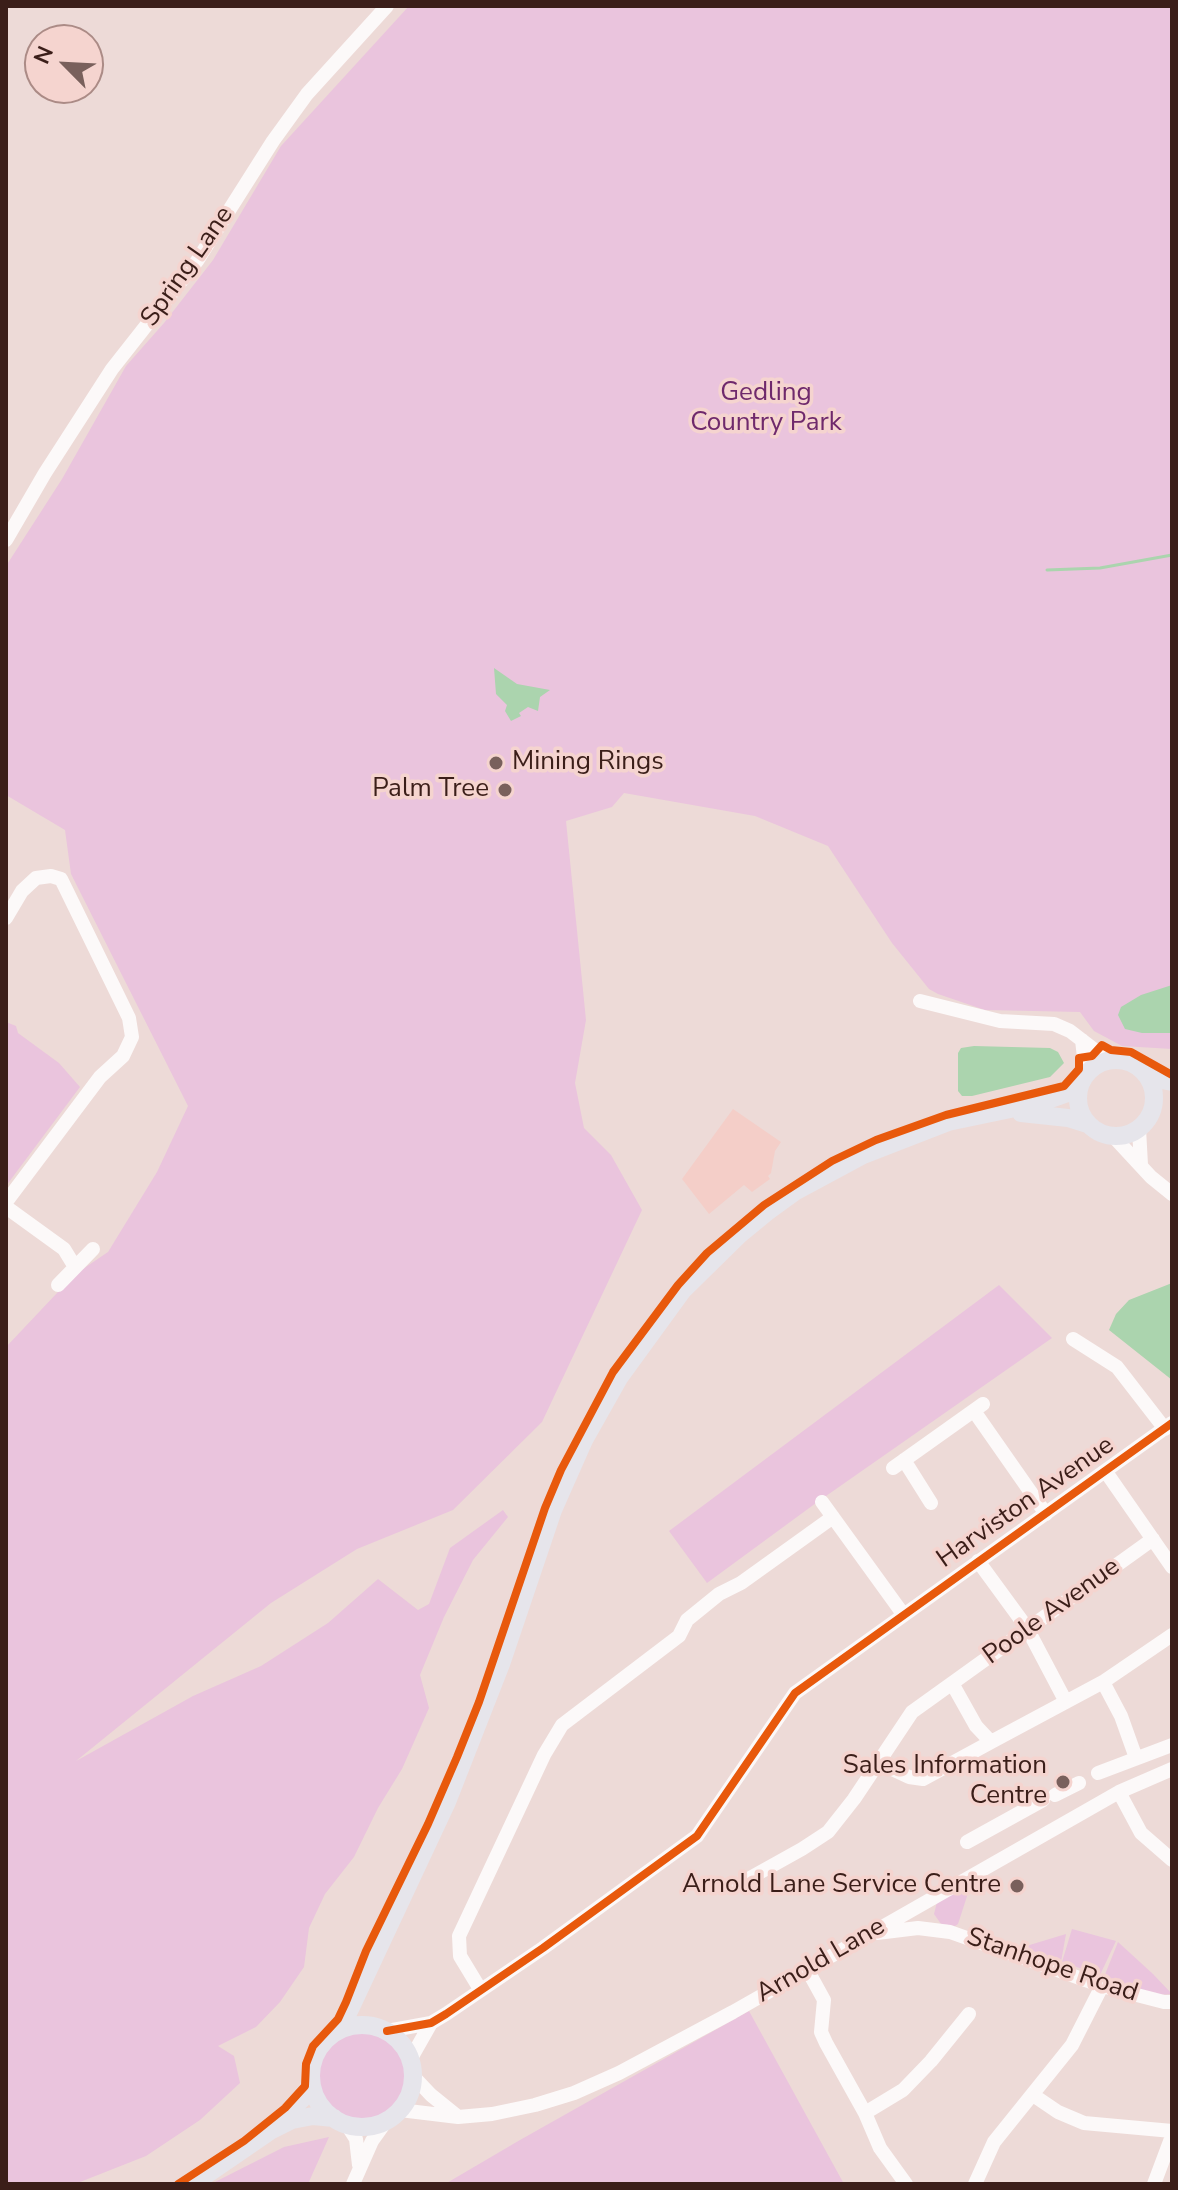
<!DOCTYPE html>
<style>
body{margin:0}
#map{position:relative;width:1178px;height:2190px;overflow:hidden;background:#eddad7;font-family:"Nunito Sans",sans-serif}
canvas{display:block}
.frame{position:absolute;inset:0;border:8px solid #3b1e19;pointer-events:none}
.north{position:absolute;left:24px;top:24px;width:80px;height:80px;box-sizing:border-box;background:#f5d4cf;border:2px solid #ab8b86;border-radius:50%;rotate:294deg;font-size:22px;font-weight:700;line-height:32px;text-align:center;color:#3b1e19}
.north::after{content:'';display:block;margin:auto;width:28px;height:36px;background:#79605c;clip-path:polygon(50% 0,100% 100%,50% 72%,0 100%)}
</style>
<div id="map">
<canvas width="1178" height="2190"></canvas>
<div class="frame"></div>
<div class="north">N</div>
</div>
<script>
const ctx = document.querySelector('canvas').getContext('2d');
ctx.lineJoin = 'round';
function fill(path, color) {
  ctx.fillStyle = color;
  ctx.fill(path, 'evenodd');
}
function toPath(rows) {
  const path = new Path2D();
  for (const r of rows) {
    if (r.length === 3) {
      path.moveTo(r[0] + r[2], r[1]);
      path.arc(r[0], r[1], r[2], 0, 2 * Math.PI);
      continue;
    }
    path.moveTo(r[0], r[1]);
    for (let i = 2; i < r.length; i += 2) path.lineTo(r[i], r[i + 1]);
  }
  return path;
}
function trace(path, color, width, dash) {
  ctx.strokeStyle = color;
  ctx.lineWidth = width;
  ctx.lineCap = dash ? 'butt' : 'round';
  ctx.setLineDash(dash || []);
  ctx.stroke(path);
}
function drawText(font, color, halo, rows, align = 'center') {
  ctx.font = font + ' "Nunito Sans",sans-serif';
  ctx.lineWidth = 7;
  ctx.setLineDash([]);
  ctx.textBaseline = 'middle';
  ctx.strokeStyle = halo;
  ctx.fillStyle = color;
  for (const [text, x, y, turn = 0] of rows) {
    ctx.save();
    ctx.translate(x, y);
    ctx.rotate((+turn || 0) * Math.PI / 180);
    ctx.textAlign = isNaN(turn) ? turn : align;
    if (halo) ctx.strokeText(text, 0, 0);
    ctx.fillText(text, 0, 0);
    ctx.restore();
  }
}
const built = toPath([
 [733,1109,781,1142,775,1151,771,1173,768,1176,770,1179,752,1192,744,1185,709,1214,682,1179]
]);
const green = toPath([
 [409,6,1172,6,1172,1049,1122,1046,1094,1031,1080,1012,985,1010,938,994,929,989,892,943,828,846,755,816,624,793,612,807,566,821,586,1020,575,1083,584,1128,611,1155,642,1210,542,1422,453,1510,357,1549,271,1603,76,1761,193,1696,261,1666,328,1623,378,1579,418,1610,429,1604,450,1548,503,1510,508,1517,473,1560,444,1617,420,1675,429,1708,402,1769,378,1808,354,1857,325,1894,309,1928,304,1967,280,2002,256,2027,218,2046,234,2056,240,2083,200,2120,146,2156,75,2184,6,2184,6,1347,74,1275,108,1252,157,1172,188,1106,71,874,65,830,6,795,6,566,62,479,126,366,164,323,213,260,281,146],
 [6,1022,16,1026,18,1033,59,1063,80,1087,6,1186],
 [999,1285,1052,1338,816,1503,707,1583,669,1531],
 [971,1884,958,1924,955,1926,941,1924,934,1914,937,1902],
 [1072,1929,1116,1941,1100,1975,1062,1962],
 [1066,1934,1061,1962,1023,1947],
 [1118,1942,1153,1974,1172,1994,1156,1995,1155,1992,1155,1995,1104,1977],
 [749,2011,844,2184,445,2184,520,2140],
 [361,2076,44],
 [329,2137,308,2184,211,2184,284,2147]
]);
const water = toPath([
 [494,668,517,684,550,690,540,697,538,711,528,707,519,713,521,716,511,721,505,711,507,705,496,694],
 [1172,985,1172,1033,1142,1033,1125,1029,1118,1015,1121,1007,1141,995],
 [974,1046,1050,1048,1058,1052,1064,1063,1050,1077,972,1096,962,1096,958,1091,958,1053,961,1048],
 [1172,1283,1172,1380,1109,1330,1116,1314,1129,1300]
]);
const stream = toPath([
 [1047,570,1100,568,1172,555]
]);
const minor = toPath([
 [6,540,45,473,112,369,197,261,273,141,307,94,387,6],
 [6,918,22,891,36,878,51,876,61,879,129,1018,132,1037,123,1056,100,1077,6,1202],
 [920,1001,1000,1021,1054,1024,1070,1031,1109,1061],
 [1082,1040,1086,1075],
 [1139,1129,1141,1165],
 [1113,1136,1151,1177,1172,1194],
 [6,1207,64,1249,75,1267],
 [58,1285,93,1249],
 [1073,1339,1117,1367,1165,1429],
 [974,1411,1046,1514],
 [904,1460,931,1503],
 [893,1468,983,1404],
 [1106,1472,1172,1567],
 [822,1502,903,1614],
 [978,1561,1027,1628,1066,1702],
 [1103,1682,1121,1716,1136,1758],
 [953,1685,976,1726,991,1742,1103,1682,1172,1635],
 [877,1762,909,1777,923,1779,991,1742],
 [1098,1773,1172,1745],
 [1119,1792,1141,1833,1172,1860],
 [1055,1795,1079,1783],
 [967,1842,1043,1800],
 [732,1888,802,1849,828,1832,854,1799,912,1712,1153,1539],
 [877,1933,918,1928,950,1932,1102,1986,1164,2002,1172,2002],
 [807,1969,824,2000,821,2032,826,2043,865,2113,903,2090,931,2061,969,2014],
 [480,1989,460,1956,459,1936,544,1755,562,1725,679,1636,687,1620,719,1594,741,1583,833,1517],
 [387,2031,431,2023,446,2014,543,1948,697,1836,795,1693,1172,1423],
 [410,2060,431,2023],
 [413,2076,431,2095,457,2116],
 [1033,2095,1058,2112,1084,2123,1172,2131],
 [400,2110,458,2117,492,2114,535,2105,574,2093,619,2073,733,2012,1119,1792,1172,1769],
 [865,2113,880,2148,906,2184],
 [347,2125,356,2139,359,2165],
 [353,2184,372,2141,387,2120],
 [975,2184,994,2142,1072,2045,1102,1986],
 [1154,2184,1172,2136]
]);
const major = toPath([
 [1116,1098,38],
 [1142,1069,1162,1080,1172,1082],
 [1021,1113,1068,1118,1087,1124],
 [362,2076,51],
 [331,2035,345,2019,352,2005,447,1802,501,1664,553,1510,584,1440,619,1378,683,1290,739,1235,767,1212,796,1191,863,1155,948,1122,1039,1103,1079,1089],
 [277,2123,303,2098,311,2083],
 [193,2184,270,2131,292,2120,313,2116,334,2118]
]);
const cycleway = toPath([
 [387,2031,431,2023,446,2014,543,1948,697,1836,795,1693,1172,1423],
 [178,2184,244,2141,285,2108,305,2086,306,2064,313,2046,338,2019,346,2002,366,1951,428,1824,457,1757,479,1702,545,1508,561,1470,613,1372,678,1285,707,1253,764,1205,832,1161,876,1140,946,1115,1064,1086,1079,1069,1079,1058,1092,1056,1102,1045,1111,1050,1131,1052,1172,1075]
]);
const markers = [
 [496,763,8,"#79605c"],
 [505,790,8,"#79605c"],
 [1063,1782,8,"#79605c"],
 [1017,1886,8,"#79605c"]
];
const streetNames = [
 ["Spring Lane",188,267,-55],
 ["Harviston Avenue",1026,1503,-35],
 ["Poole Avenue",1052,1612,-36],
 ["Arnold Lane",821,1961,-30],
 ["Stanhope Road",1052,1966,19]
];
const parkNames = [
 ["Gedling",766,394],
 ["Country Park",766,424]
];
const poiNames = [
 ["Mining Rings",512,763,"left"],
 ["Palm Tree",489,790],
 ["Sales Information",1047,1767],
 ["Centre",1047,1797],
 ["Arnold Lane Service Centre",1001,1886]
];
fill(built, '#f4cec8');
fill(green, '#eac4dd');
fill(water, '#abd4ae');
trace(stream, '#abd4ae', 3);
trace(minor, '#fcf9f9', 14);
trace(major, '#e6e5eb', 18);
trace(cycleway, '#e8590c', 8);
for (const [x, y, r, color] of markers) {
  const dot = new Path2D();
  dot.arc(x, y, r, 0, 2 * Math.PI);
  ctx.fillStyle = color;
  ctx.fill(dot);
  trace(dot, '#f5d4cf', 3);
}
drawText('26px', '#3b1e19', '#f5d4cf', streetNames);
drawText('26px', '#6f296c', '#f5d4cf', parkNames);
drawText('26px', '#3b1e19', '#f5d4cf', poiNames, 'right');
</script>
